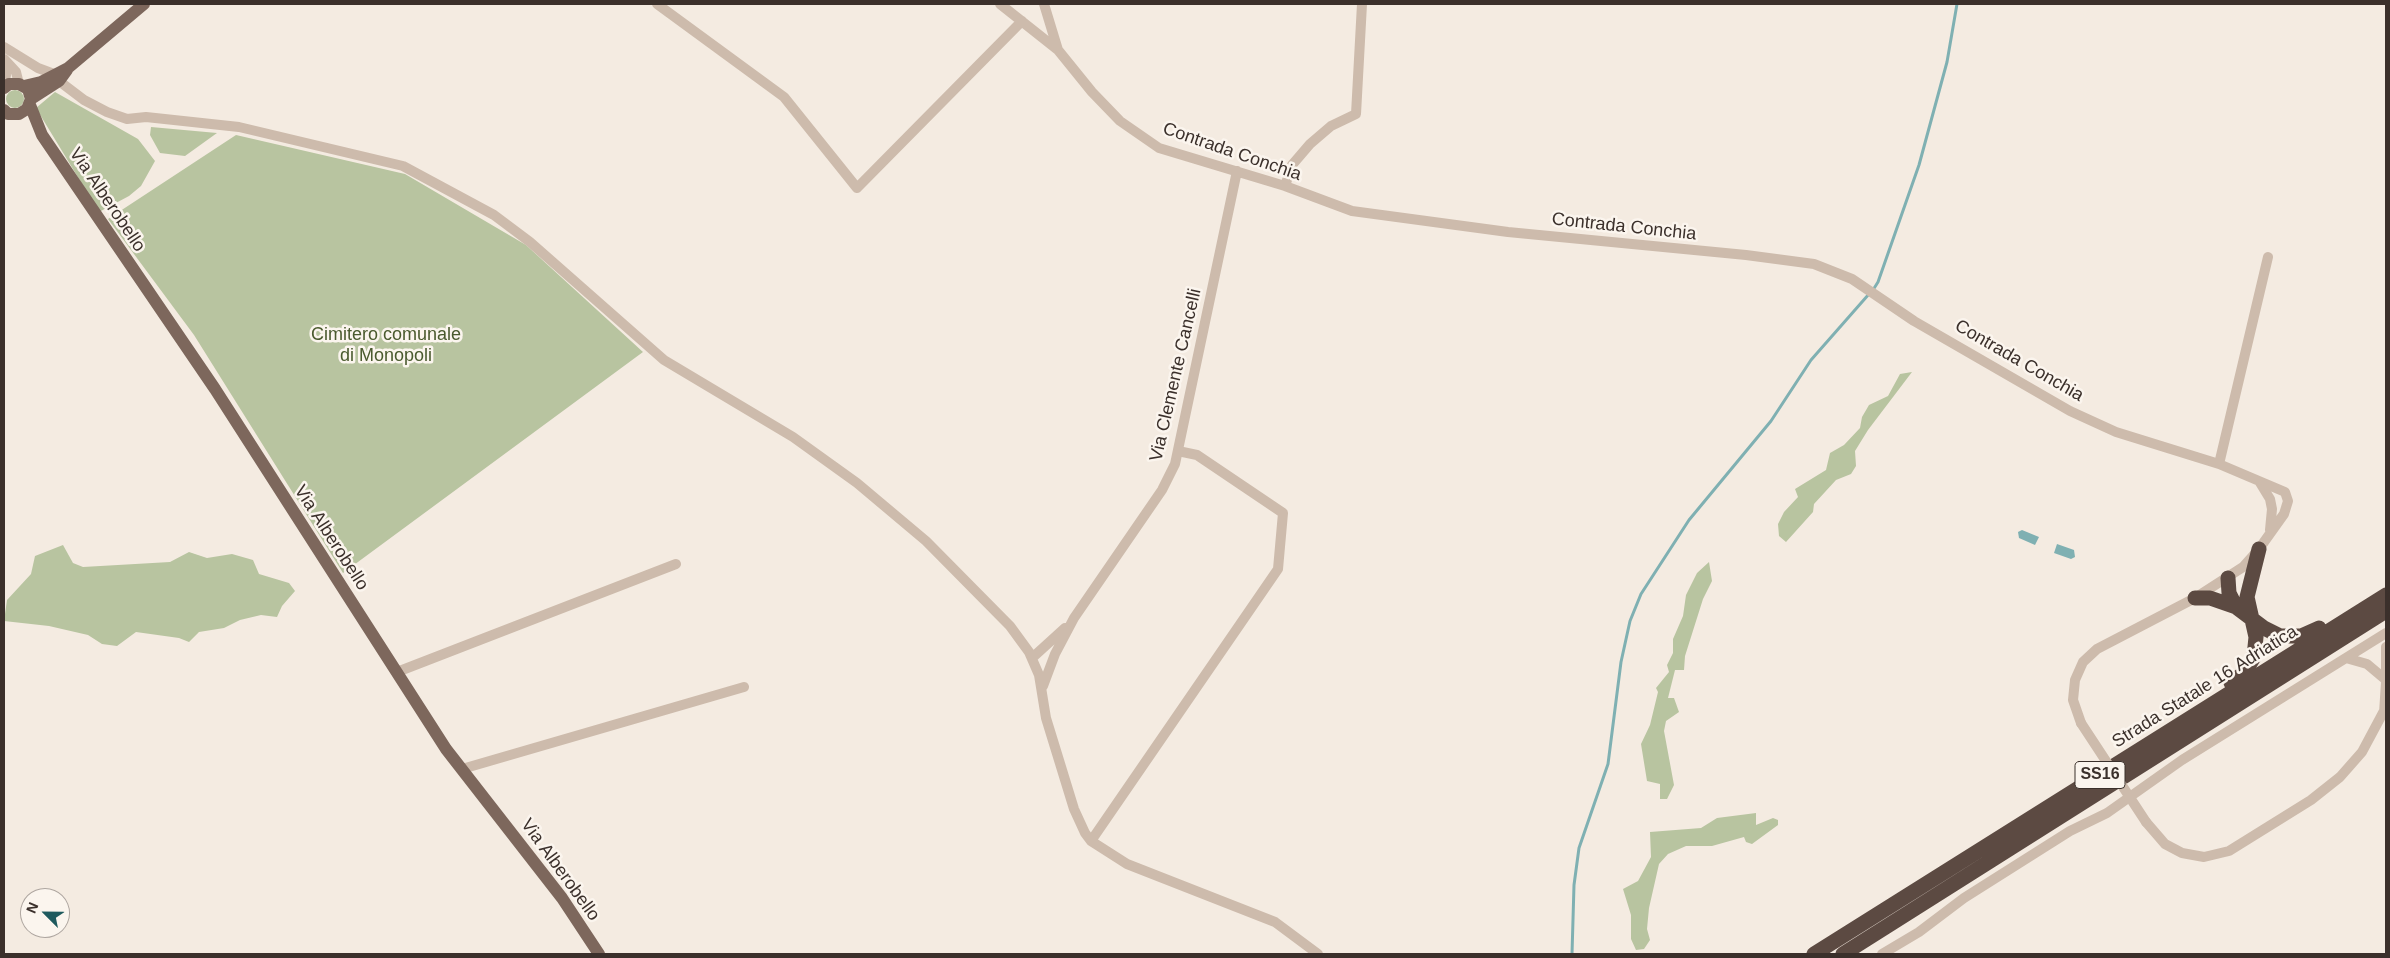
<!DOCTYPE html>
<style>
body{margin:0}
#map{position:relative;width:2390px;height:958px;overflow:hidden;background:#f4ebe1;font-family:Helvetica,sans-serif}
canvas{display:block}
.frame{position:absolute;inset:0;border:5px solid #3b302b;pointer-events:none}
.north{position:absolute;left:20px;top:888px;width:50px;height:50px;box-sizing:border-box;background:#fbf5ee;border:1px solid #aea6a0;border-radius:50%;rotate:293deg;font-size:14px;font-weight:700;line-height:20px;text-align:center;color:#3b302b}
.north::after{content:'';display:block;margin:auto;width:18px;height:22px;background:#1f5a5e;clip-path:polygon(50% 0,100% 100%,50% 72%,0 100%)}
</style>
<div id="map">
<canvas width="2390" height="958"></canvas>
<div class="frame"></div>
<div class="north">N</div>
</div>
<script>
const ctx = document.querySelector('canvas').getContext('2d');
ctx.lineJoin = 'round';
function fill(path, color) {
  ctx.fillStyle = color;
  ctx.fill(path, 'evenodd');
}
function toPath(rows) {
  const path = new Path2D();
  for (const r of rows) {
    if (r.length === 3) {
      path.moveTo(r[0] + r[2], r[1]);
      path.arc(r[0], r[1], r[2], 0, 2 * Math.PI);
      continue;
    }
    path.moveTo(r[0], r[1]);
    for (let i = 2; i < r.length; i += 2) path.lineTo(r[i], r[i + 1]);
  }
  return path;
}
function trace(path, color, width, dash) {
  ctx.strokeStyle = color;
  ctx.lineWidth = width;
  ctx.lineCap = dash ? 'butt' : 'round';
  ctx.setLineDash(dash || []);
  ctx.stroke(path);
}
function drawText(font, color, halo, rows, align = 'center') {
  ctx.font = font + ' Helvetica,sans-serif';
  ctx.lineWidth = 5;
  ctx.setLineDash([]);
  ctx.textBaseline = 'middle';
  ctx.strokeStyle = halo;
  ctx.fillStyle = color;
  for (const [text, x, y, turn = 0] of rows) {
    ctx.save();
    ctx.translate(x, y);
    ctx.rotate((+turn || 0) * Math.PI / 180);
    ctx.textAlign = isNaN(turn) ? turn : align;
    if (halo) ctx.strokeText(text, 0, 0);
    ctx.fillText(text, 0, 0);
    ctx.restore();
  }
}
const green = toPath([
 [15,99,9],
 [55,92,138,139,155,161,141,186,129,196,99,212,36,108],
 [151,127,217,133,185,156,160,153,150,135],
 [236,135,405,174,526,245,643,352,343,573,194,335,108,219],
 [1912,372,1868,430,1855,451,1856,466,1851,474,1836,480,1814,504,1813,512,1786,542,1779,536,1778,524,1784,512,1798,497,1795,489,1826,470,1830,453,1844,445,1860,428,1862,417,1869,405,1888,396,1900,374],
 [63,545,73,563,83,567,170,562,189,552,207,558,232,554,253,560,259,574,289,583,295,591,282,606,277,617,261,615,240,620,224,628,199,632,189,642,179,638,136,632,117,646,102,644,88,635,49,626,4,621,7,600,31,574,35,556],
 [1709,562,1712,581,1703,599,1685,656,1684,670,1675,670,1668,698,1674,698,1679,712,1666,721,1664,731,1674,785,1667,799,1660,799,1660,784,1647,781,1641,744,1650,725,1658,692,1656,688,1669,672,1667,665,1673,653,1673,639,1683,616,1686,595,1697,573],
 [1756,813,1756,825,1773,818,1778,820,1778,825,1752,844,1746,842,1744,837,1712,846,1686,846,1668,854,1659,864,1649,908,1647,929,1650,940,1644,949,1636,950,1631,939,1631,915,1623,889,1638,881,1651,857,1650,832,1701,828,1717,818]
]);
const water = toPath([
 [2022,530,2039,537,2035,545,2019,538,2018,532],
 [2057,544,2074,550,2075,557,2071,559,2054,553]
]);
const stream = toPath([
 [1873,290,1878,282,1919,165,1947,62,1957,4],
 [1572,954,1574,885,1579,848,1608,764,1621,662,1630,621,1641,594,1689,520,1771,421,1811,360,1869,294]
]);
const minor = toPath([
 [657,4,784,97,857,188,1022,21],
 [1000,4,1058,50,1092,92,1120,121,1159,148,1285,186,1352,211,1508,232,1746,255,1814,264,1852,279,1914,321,2070,411,2116,432,2219,464,2285,492,2288,501,2284,514,2259,549,2243,567,2195,598,2097,649,2083,662,2075,680,2073,700,2081,723],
 [1044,4,1058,50],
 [4,47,38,68,54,74],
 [4,59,16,72,19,84],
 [4,71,6,75,4,85],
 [59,81,84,100,107,112,127,119,146,117,239,127,403,166,494,215,530,242,664,360,793,437,857,483,926,541,1010,626,1029,652,1039,675,1046,718,1074,809,1085,833,1091,841,1127,864,1275,922,1318,954],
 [1285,186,1292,165,1310,144,1331,126,1356,114,1362,4],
 [2219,464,2268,257],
 [2259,481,2270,499,2272,509,2270,530],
 [2386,647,2386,675],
 [1032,658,1065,628],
 [2346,658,2367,664,2386,680],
 [397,672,676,564],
 [1043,686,1055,654,1074,618,1162,490,1175,464,1237,171],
 [2384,713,2386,682],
 [462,769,744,687],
 [2146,822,2165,844,2182,853,2204,857,2229,851,2311,800,2340,777,2362,752,2386,707],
 [1091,841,1278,569,1283,513,1197,455,1178,451],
 [1882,954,1919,932,1964,898,2070,831,2107,813,2182,760,2386,633]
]);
const major = toPath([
 [24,86,41,82,68,68,144,4],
 [4,88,9,84,19,84,28,89,31,99,27,109,19,114,8,114,4,110],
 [31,99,59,81,67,70],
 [30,105,42,135,215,389,446,749,562,898,599,954]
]);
const highway = toPath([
 [2228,578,2229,593,2236,607],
 [2195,598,2210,598,2236,607,2264,628,2280,636,2301,636,2319,628],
 [2231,683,2244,673,2254,657,2256,637,2247,597,2259,549],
 [1814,954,2386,595],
 [1843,954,2386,611]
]);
const minorBridge = toPath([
 [2081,723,2146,822]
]);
const shields = [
 [2100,775,50]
];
const shieldNames = [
 ["SS16",2100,775]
];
const streetNames = [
 ["Contrada Conchia",1232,152,19],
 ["Via Alberobello",107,200,56],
 ["Contrada Conchia",1624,227,6],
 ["Contrada Conchia",2019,361,30],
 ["Via Clemente Cancelli",1176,375,-77],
 ["Via Alberobello",331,538,57],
 ["Strada Statale 16 Adriatica",2205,687,-32],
 ["Via Alberobello",560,870,54]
];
const parkNames = [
 ["Cimitero comunale",386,335],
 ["di Monopoli",386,356]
];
fill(green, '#b8c4a0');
fill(water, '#7fb0b2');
trace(stream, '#7fb0b2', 3);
trace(minor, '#cdbbac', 10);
trace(major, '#7d675c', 12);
trace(highway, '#5c4a42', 15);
trace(minorBridge, '#cdbbac', 10);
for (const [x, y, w] of shields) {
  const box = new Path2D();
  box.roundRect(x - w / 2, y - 13.5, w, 27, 4);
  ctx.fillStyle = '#fbf5ee';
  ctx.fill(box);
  trace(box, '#3b302b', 1);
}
drawText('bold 16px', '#3b302b', null, shieldNames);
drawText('18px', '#3b302b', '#fbf5ee', streetNames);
drawText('18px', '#4a5a2e', '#fbf5ee', parkNames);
</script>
